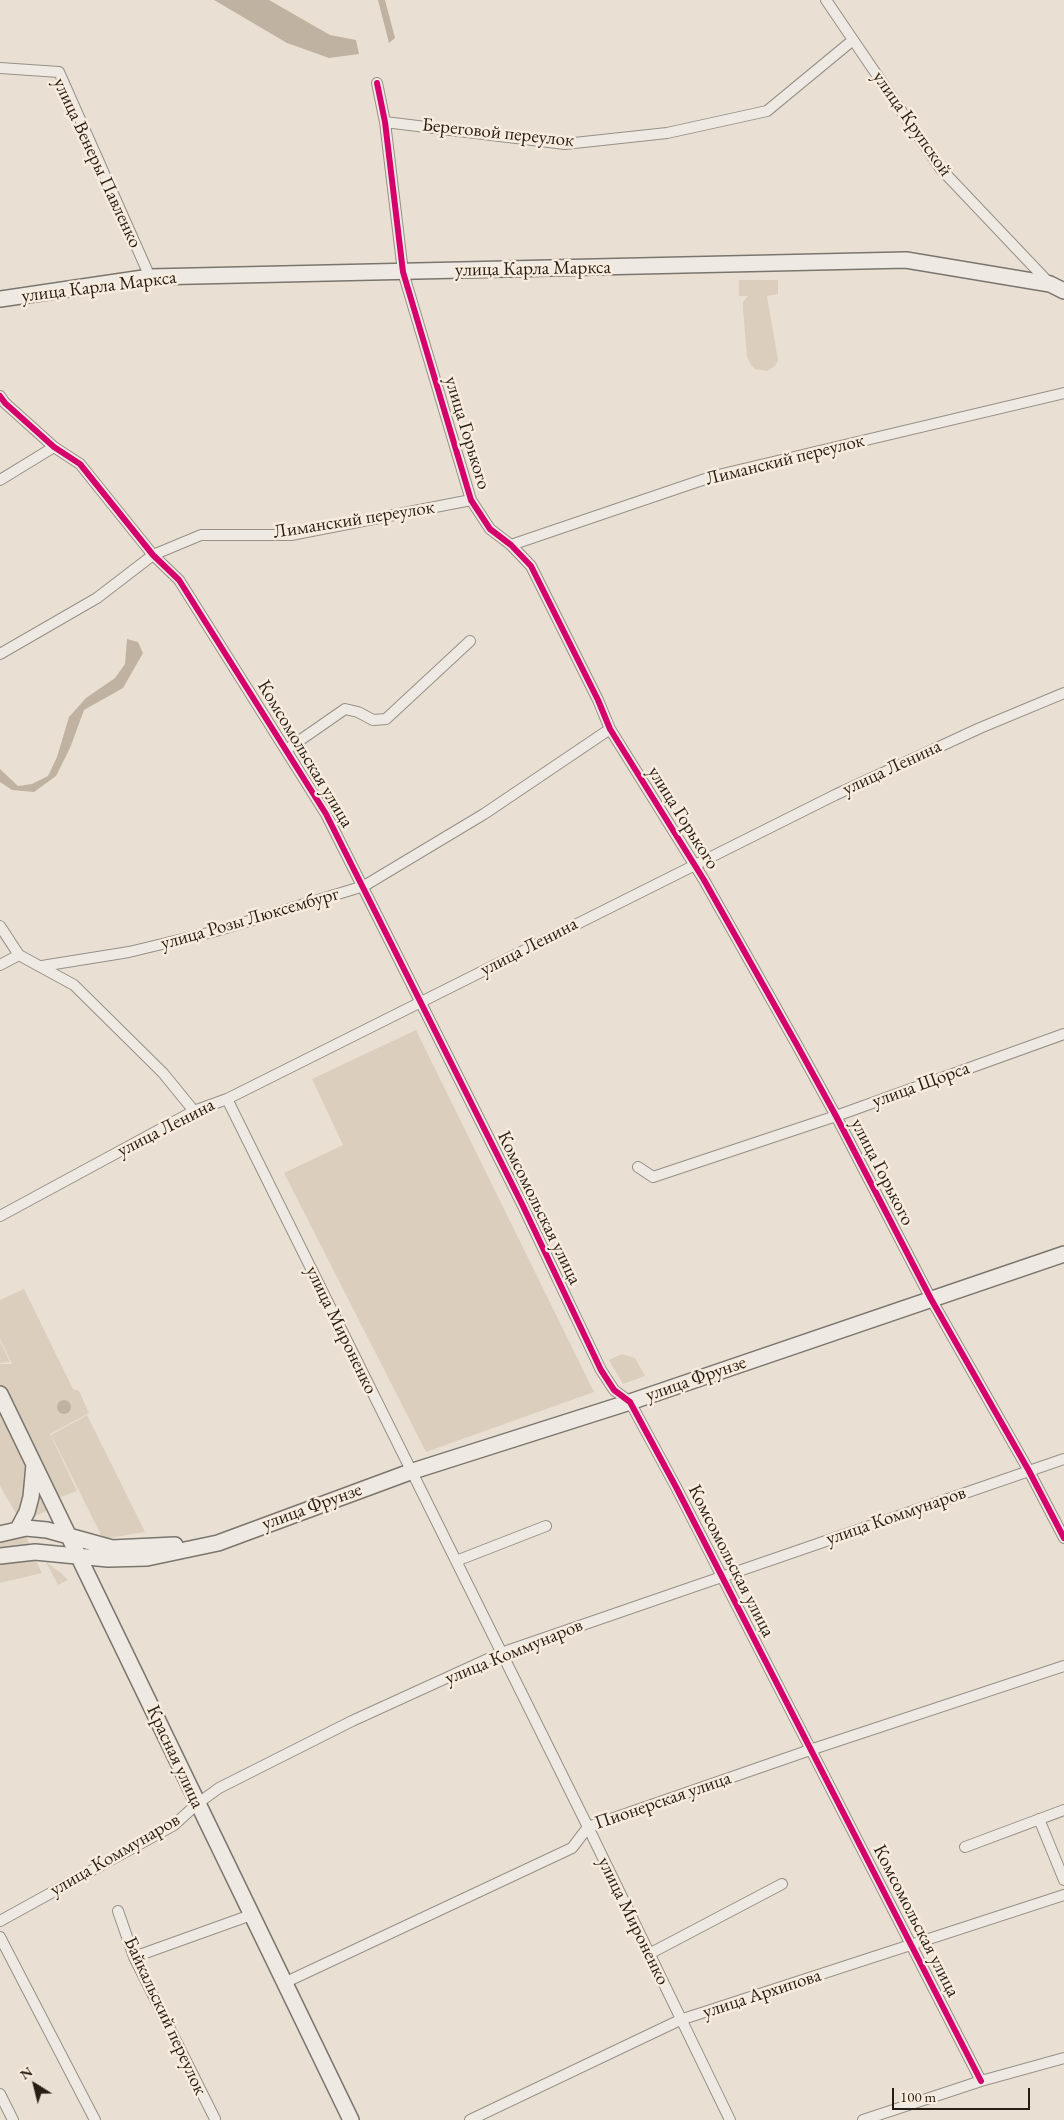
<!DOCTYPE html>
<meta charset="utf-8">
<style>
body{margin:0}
#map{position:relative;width:1064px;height:2120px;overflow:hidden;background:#e9e0d3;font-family:"EB Garamond",serif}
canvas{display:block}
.north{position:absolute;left:10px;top:2060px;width:50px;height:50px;-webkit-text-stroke:4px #f7ecdd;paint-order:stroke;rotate:324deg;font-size:14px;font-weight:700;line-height:20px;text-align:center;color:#271d13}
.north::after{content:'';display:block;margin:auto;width:18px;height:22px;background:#271d13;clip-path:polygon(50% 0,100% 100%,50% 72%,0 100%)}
.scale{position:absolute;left:892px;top:2088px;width:138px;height:22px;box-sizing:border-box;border:2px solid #271d13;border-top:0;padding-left:6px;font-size:15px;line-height:18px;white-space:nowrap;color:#271d13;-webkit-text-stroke:4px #f7ecdd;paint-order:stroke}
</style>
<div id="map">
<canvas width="1064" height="2120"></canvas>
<div class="north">N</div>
<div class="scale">100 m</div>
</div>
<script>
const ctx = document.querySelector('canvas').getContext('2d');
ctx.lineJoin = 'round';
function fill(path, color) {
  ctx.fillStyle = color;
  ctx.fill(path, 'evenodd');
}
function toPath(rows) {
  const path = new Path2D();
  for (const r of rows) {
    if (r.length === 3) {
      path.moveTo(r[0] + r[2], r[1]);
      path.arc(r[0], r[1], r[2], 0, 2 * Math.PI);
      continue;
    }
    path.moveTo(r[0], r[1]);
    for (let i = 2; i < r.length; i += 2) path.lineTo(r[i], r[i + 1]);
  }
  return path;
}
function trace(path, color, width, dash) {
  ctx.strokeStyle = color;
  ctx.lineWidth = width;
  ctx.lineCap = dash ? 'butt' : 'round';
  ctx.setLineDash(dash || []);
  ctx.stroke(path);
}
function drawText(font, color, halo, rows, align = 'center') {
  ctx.font = font + ' "EB Garamond",serif';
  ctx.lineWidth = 5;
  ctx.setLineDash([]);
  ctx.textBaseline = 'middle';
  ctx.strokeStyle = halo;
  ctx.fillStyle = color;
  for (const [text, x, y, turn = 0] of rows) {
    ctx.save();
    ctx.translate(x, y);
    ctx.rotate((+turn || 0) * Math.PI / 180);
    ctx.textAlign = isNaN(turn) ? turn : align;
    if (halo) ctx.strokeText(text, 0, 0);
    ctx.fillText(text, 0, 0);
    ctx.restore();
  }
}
const green = toPath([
 [739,280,778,280,778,294,767,296,778,360,775,366,767,371,755,369,751,365,747,357,743,309,743,302,748,296,739,296],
 [416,1030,594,1392,426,1452,284,1173,343,1145,312,1079],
 [24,1289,73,1389,79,1391,89,1413,50,1434,77,1491,48,1502,51,1509,21,1522,0,1486,0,1364,12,1364,0,1339,0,1300],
 [0,1341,10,1362,0,1363],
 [622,1354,635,1358,645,1376,623,1384,609,1360],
 [87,1415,145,1532,103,1539,51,1435],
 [26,1536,29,1544,0,1550,0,1542],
 [12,1560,36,1561,42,1573,0,1583,0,1564],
 [46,1562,61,1573,68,1580,58,1585]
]);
const water = toPath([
 [214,0,269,0,330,35,356,40,359,54,329,58,287,43],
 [378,0,385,0,395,38,389,43],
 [127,639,138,642,143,653,123,688,84,710,70,748,56,776,34,792,12,790,0,782,0,769,18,786,32,784,48,776,57,757,69,717,86,698,115,678,125,664],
 [64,1407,7]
]);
const minor = toPath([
 [826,0,940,168,1050,284],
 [0,68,59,72,150,277],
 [377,83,385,122,403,272,471,500,490,529,511,545,531,566,598,700,610,729,704,880,797,1045,836,1116,931,1299,1029,1471,1064,1538],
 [385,122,565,144,667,133,767,111,853,40],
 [0,396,5,403,54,447,80,464,153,555,179,580,326,814,522,1204,601,1370,614,1390,630,1402,676,1487,981,2081],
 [0,480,54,447],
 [511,545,714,476,1064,393],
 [0,654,97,598,153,555,201,535,291,535,471,500],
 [286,750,345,709,358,712,373,720,386,719,470,641],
 [0,926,19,955,74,985,163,1073,194,1111],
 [0,965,19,955],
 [42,966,129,952,216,931,364,886,484,814,610,729],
 [227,1099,588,1827,730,2120],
 [638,1167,653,1177,836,1116,1064,1034],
 [0,1216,194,1111,227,1099,835,795,980,728,1064,693],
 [456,1561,546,1526],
 [1039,1819,1064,1880],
 [965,1847,1064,1810],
 [118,1911,134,1957,215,2119],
 [0,1921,174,1825,197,1804,219,1788,352,1721,501,1653,1064,1459],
 [0,1937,95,2120],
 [649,1954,782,1884],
 [134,1957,251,1915],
 [284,1983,572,1848,588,1827,810,1750,1064,1666],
 [0,2094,13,2120],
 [470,2120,680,2020,1064,1895],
 [863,2120,981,2081,1064,2058]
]);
const secondary = toPath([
 [0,299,150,277,906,260,1050,284,1064,291],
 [0,1394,351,2120],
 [18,1529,27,1512,31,1497,34,1465],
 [0,1534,26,1528,47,1530,112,1548,175,1545],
 [0,1556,35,1552,108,1559,147,1558,218,1543,410,1472,630,1402,1064,1254]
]);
const cycleway = toPath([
 [377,83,385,122,403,272,471,500,490,529,511,545,531,566,598,700,610,729,704,880,797,1045,836,1116,931,1299,1029,1471,1064,1538],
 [0,396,5,403,54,447,80,464,153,555,179,580,326,814,522,1204,601,1370,614,1390,630,1402,676,1487,981,2081]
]);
const streetNames = [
 ["улица Крупской",912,124,55],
 ["Береговой переулок",498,133,6],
 ["улица Венеры Павленко",97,163,65],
 ["улица Карла Маркса",533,269,-1],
 ["улица Карла Маркса",99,287,-7],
 ["улица Горького",467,433,73],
 ["Лиманский переулок",785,460,-14],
 ["Лиманский переулок",354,520,-9],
 ["Комсомольская улица",305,754,59],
 ["улица Ленина",892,768,-25],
 ["улица Горького",683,818,58],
 ["улица Розы Люксембург",250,919,-16],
 ["улица Ленина",529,947,-27],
 ["улица Щорса",921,1085,-20],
 ["улица Ленина",166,1128,-27],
 ["улица Горького",882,1172,63],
 ["Комсомольская улица",539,1208,64],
 ["улица Мироненко",341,1330,64],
 ["улица Фрунзе",696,1379,-19],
 ["улица Фрунзе",312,1507,-20],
 ["улица Коммунаров",896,1516,-19],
 ["Комсомольская улица",731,1561,63],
 ["улица Коммунаров",514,1652,-22],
 ["Красная улица",175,1757,65],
 ["Пионерская улица",663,1801,-19],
 ["улица Коммунаров",115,1855,-30],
 ["улица Мироненко",633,1921,64],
 ["Комсомольская улица",916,1921,63],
 ["улица Архипова",762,1994,-18],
 ["Байкальский переулок",165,2016,65]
];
fill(green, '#dbcebd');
fill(water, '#bfb2a1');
trace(minor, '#969087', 12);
trace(secondary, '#7a756d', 18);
trace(minor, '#eee9e2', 10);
trace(secondary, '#eee9e2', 15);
trace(cycleway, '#d6006c', 6);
drawText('19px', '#271d13', '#f7ecdd', streetNames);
</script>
